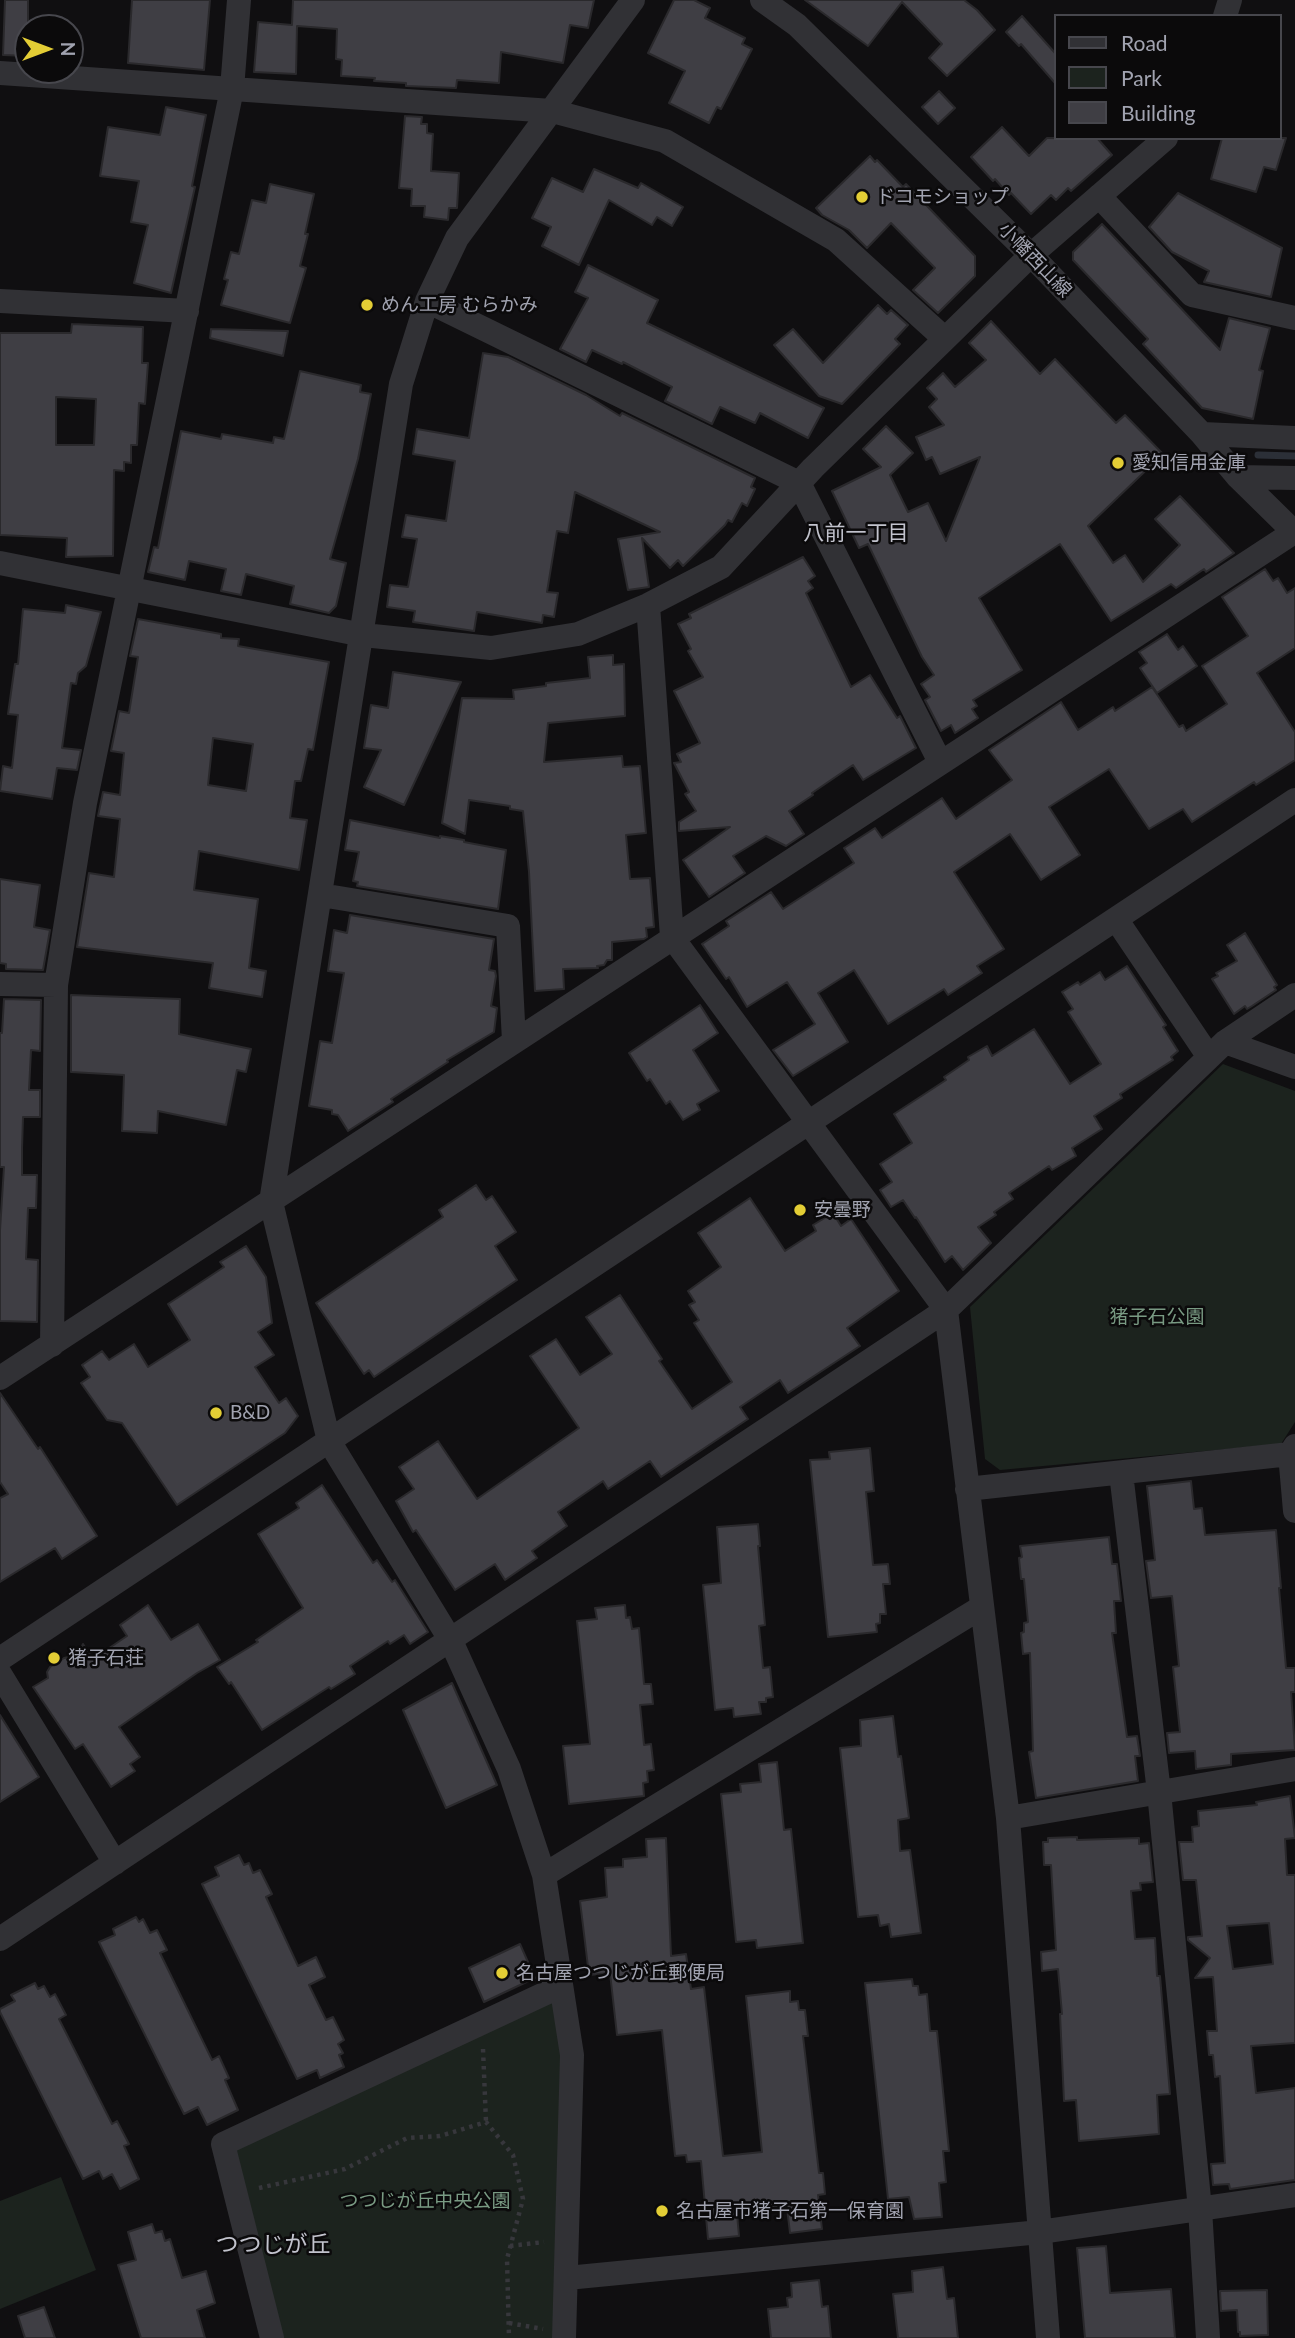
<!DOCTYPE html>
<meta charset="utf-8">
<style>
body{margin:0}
#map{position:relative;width:1295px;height:2338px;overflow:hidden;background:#100f11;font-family:Lato,sans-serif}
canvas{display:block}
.legend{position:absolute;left:1054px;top:14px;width:228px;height:126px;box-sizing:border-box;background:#0b0a0b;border:2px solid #47474d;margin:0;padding:9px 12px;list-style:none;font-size:21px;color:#a1a3b0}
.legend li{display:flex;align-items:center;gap:14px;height:35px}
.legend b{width:35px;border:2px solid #47474d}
.north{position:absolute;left:14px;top:14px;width:70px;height:70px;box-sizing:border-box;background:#0b0a0b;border:2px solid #47474d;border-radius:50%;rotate:90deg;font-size:19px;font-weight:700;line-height:28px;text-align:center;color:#a1a3b0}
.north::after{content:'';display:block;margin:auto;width:24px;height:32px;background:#e3cd35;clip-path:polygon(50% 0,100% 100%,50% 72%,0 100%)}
</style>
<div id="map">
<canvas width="1295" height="2338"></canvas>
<ul class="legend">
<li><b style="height:9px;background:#313135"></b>Road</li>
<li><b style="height:19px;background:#1c231e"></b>Park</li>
<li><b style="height:19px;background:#3f3e44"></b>Building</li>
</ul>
<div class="north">N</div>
</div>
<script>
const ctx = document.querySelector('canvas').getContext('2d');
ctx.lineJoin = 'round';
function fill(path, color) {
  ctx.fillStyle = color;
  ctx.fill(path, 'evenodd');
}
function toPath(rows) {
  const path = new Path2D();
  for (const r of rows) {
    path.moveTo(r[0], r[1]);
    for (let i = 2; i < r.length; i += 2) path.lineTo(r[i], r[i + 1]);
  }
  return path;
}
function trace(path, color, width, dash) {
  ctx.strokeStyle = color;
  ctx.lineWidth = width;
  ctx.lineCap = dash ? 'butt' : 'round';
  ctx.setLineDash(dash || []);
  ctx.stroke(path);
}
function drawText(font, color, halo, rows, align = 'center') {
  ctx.font = font + ' Lato,"Noto Sans JP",sans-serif';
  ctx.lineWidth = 5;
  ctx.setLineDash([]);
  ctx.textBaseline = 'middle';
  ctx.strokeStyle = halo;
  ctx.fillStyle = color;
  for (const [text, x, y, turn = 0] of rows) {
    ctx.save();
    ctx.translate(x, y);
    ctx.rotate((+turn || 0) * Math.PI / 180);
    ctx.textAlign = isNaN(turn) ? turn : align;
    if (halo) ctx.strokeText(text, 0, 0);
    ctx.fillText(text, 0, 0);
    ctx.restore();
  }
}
const green = toPath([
 [1223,1064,1295,1091,1295,1422,1281,1444,1000,1470,985,1459,970,1307],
 [561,1986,562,2338,272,2338,223,2144],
 [61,2177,96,2270,0,2309,0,2201]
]);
const stream = toPath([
 [1258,455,1295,456]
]);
const building = toPath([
 [5,0,28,0,28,56,3,55,5,0],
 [132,0,210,0,204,70,128,63,132,0],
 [293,0,594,0,588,28,570,25,563,63,501,52,499,83,457,80,456,88,406,86,406,83,374,81,375,78,341,76,342,60,336,59,337,29,297,26,296,74,254,72,258,22,292,25,293,0],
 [674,0,694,0,710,8,705,18,745,38,742,44,752,49,721,109,717,107,709,123,669,103,685,71,648,53,674,0],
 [805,0,964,0,977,10,995,30,947,76,929,58,942,44,902,2,868,46,805,0],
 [1022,16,1055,53,1055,83,1021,44,1019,46,1006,32,1022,16],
 [939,91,955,108,938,124,922,107,939,91],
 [166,107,206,115,192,186,195,187,171,293,134,283,148,225,131,222,139,181,100,176,108,127,160,135,166,107],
 [405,116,422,117,421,124,427,124,427,133,433,134,431,171,459,173,457,208,449,208,448,220,424,217,425,206,411,206,412,189,399,188,405,116],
 [1002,127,1029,156,1047,138,1097,138,1112,155,1071,191,1068,188,1056,200,1051,195,1031,214,1011,193,1009,195,995,179,993,181,971,157,1002,127],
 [1222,138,1286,138,1276,170,1264,167,1256,192,1211,179,1222,138],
 [870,156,875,162,877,160,903,187,906,184,975,256,975,276,938,313,913,290,935,268,891,223,867,248,849,230,822,215,816,208,870,156],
 [594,169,638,188,641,183,683,207,672,226,657,217,652,225,609,200,579,265,542,246,551,227,532,218,552,178,583,192,594,169],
 [270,184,314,194,305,234,308,234,300,266,306,268,290,323,221,305,228,280,224,279,231,252,239,254,252,200,266,203,270,184],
 [1178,193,1282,248,1271,297,1204,282,1209,271,1172,252,1149,227,1178,193],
 [1102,224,1220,350,1229,318,1270,328,1259,370,1263,371,1253,419,1202,408,1143,344,1148,339,1073,260,1073,252,1102,224],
 [588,265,658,300,647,323,824,408,808,438,760,413,755,423,720,407,712,424,665,401,672,387,627,364,623,362,622,364,592,350,586,362,560,349,588,298,575,292,588,265],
 [878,305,887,314,891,310,908,325,895,339,900,344,842,404,819,396,774,345,793,329,823,363,878,305],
 [991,321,1040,374,1055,359,1116,423,1125,415,1163,454,1088,526,1113,563,1125,555,1143,582,1180,545,1155,519,1180,496,1234,553,1206,572,1204,569,1176,588,1171,584,1111,621,1060,544,979,598,1022,670,973,700,977,706,972,709,978,718,955,733,951,725,941,731,925,700,930,697,921,684,934,675,922,657,868,544,859,548,832,491,881,467,863,449,886,426,913,453,890,475,908,512,928,503,946,541,980,457,940,474,932,457,926,460,916,437,944,425,929,407,937,399,927,388,943,373,955,387,986,360,969,343,991,321],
 [72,324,143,327,142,363,148,363,145,404,139,403,137,445,131,445,131,463,124,462,124,471,114,470,113,556,66,557,67,538,0,535,0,333,71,333,72,324],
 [56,397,96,399,94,445,56,445,56,397],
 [211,329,288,331,283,356,210,338,211,329],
 [483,353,508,357,586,395,620,416,622,413,755,478,751,487,755,489,747,506,742,503,732,522,728,520,725,525,683,566,678,560,670,568,642,538,649,587,628,590,618,539,660,532,575,492,568,533,557,531,547,592,558,593,554,617,543,615,542,623,477,612,474,631,413,622,415,611,387,607,390,585,408,587,417,539,402,537,406,515,446,521,455,461,413,454,417,429,469,438,483,353],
 [300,371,361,385,360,392,371,394,358,459,330,559,346,563,336,606,329,613,290,604,294,586,246,574,241,595,221,591,226,569,189,561,185,580,148,572,154,547,158,548,181,431,221,439,222,434,273,443,274,437,284,439,300,371],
 [803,557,815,576,808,581,813,588,806,593,851,687,870,675,897,718,900,716,916,748,863,780,853,765,812,793,813,795,789,811,804,834,786,846,766,836,733,856,745,873,709,897,683,860,730,827,679,831,679,822,696,811,685,794,689,792,674,763,681,762,677,754,700,743,674,691,703,677,688,651,691,649,678,624,691,618,689,614,803,557],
 [1265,569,1273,581,1278,578,1287,593,1295,588,1295,648,1257,673,1295,732,1295,760,1256,785,1254,782,1192,822,1183,809,1149,829,1109,769,1049,807,1080,855,1041,880,1010,834,954,872,1004,949,977,966,982,973,948,995,944,989,888,1024,854,970,818,993,848,1042,793,1076,773,1050,815,1024,787,982,747,1007,729,977,726,979,702,944,729,926,726,921,771,892,783,909,854,863,844,848,875,828,882,838,942,798,956,819,1012,780,989,750,1061,702,1078,730,1113,707,1115,711,1152,687,1179,727,1183,725,1186,731,1227,704,1202,666,1248,636,1222,597,1265,569],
 [66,605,101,612,86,666,78,673,76,684,71,683,62,748,81,750,77,770,57,768,52,799,0,791,3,766,12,768,18,715,8,714,15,664,18,664,23,609,65,613,66,605],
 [138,619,221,634,221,638,239,639,238,646,329,662,313,750,308,749,301,781,295,781,290,818,307,820,299,870,199,851,194,890,258,899,249,968,266,971,262,997,209,988,213,963,77,947,89,873,114,877,120,819,98,816,103,792,120,795,124,753,111,751,119,711,129,713,138,657,130,656,138,619],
 [213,738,253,744,246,791,208,785,213,738],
 [1167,634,1178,650,1183,646,1197,666,1157,693,1140,668,1147,663,1139,652,1167,634],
 [613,655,613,665,624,664,625,716,548,723,544,762,622,756,623,767,640,766,646,833,626,835,630,879,650,878,654,927,646,928,647,937,644,939,612,942,612,960,607,960,604,965,597,966,598,968,563,969,564,989,535,991,529,872,523,811,510,809,510,806,469,800,465,834,442,823,462,698,514,699,513,690,546,686,546,683,590,678,588,657,613,655],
 [393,672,461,682,404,805,364,787,381,750,364,748,371,705,388,708,393,672],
 [350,820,440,838,440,836,464,840,464,842,506,850,498,909,357,886,358,882,353,881,359,852,345,850,350,820],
 [0,879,40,885,34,927,50,930,43,970,6,969,6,964,0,963,0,879],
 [350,915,494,939,489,970,495,971,496,976,491,1006,497,1008,494,1032,447,1060,448,1062,391,1099,393,1102,348,1131,338,1115,332,1114,332,1110,309,1106,320,1041,332,1043,344,973,328,971,334,930,347,933,350,915],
 [1245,933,1277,985,1274,987,1276,990,1252,1006,1247,1009,1245,1006,1234,1014,1212,979,1218,976,1216,973,1237,961,1227,945,1245,933],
 [1127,966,1166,1025,1163,1027,1178,1051,1171,1057,1173,1060,1120,1094,1122,1098,1094,1116,1102,1129,1072,1148,1076,1156,1052,1170,1049,1166,1009,1193,1013,1199,994,1212,996,1215,978,1227,991,1243,963,1270,952,1256,945,1262,916,1217,915,1218,903,1200,891,1207,880,1190,892,1182,880,1164,912,1143,894,1114,946,1080,944,1077,969,1060,968,1057,987,1046,992,1056,1034,1029,1070,1084,1101,1064,1068,1012,1073,1009,1062,992,1078,982,1080,985,1100,972,1105,980,1127,966],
 [71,995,180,999,179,1034,251,1049,246,1072,237,1070,226,1125,158,1111,157,1133,122,1131,124,1075,71,1072,71,995],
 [4,999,41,1000,40,1051,31,1050,29,1090,40,1090,40,1117,23,1117,22,1149,22,1175,37,1175,36,1208,28,1208,26,1259,38,1260,37,1322,0,1321,0,1230,4,1167,0,1167,0,1033,2,1033,4,999],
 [700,1005,718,1033,693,1050,719,1091,697,1104,700,1110,683,1120,670,1101,666,1104,650,1079,647,1081,629,1053,700,1005],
 [476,1185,486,1200,492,1196,516,1232,495,1246,517,1280,374,1377,369,1370,364,1374,316,1303,443,1217,439,1210,476,1185],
 [750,1198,785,1251,816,1231,813,1225,833,1213,841,1226,851,1219,899,1291,847,1328,860,1346,788,1393,780,1380,740,1407,748,1419,661,1477,650,1461,608,1489,603,1481,558,1512,567,1526,532,1551,537,1558,505,1580,495,1564,455,1590,416,1530,413,1532,396,1501,414,1489,399,1467,438,1441,477,1499,579,1428,530,1356,556,1339,580,1375,612,1354,586,1317,620,1295,662,1359,659,1361,692,1409,732,1382,694,1323,699,1320,689,1305,695,1302,688,1291,721,1267,698,1233,750,1198],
 [246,1246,266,1277,272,1323,258,1332,274,1355,255,1367,279,1403,286,1398,298,1416,285,1433,177,1505,122,1423,107,1420,81,1383,90,1377,82,1365,102,1351,109,1360,134,1344,148,1367,190,1340,168,1304,224,1267,220,1262,246,1246],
 [0,1393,38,1449,40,1447,97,1536,62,1559,55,1548,0,1582,0,1498,8,1494,0,1482,0,1393],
 [870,1448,874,1491,866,1492,873,1565,888,1564,890,1584,883,1584,886,1614,880,1614,880,1623,876,1624,877,1632,828,1637,810,1460,830,1459,829,1452,870,1448],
 [1191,1481,1194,1509,1202,1508,1205,1535,1276,1530,1281,1588,1279,1588,1286,1668,1295,1668,1295,1692,1291,1692,1295,1750,1231,1754,1231,1765,1196,1769,1195,1751,1169,1753,1167,1733,1180,1732,1173,1667,1179,1666,1172,1596,1151,1598,1146,1561,1155,1560,1147,1486,1191,1481],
 [322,1485,373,1563,377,1560,392,1582,395,1580,428,1632,410,1644,404,1635,390,1644,388,1641,350,1666,355,1674,331,1689,329,1687,262,1730,231,1682,229,1684,217,1667,258,1642,256,1640,303,1608,258,1534,299,1508,296,1503,322,1485],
 [758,1524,760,1546,758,1546,765,1625,759,1626,763,1668,770,1667,773,1697,766,1698,766,1702,759,1702,761,1714,734,1717,733,1708,715,1710,703,1585,721,1583,717,1527,758,1524],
 [1109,1537,1112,1564,1117,1564,1121,1601,1114,1601,1116,1633,1112,1633,1127,1737,1137,1736,1140,1756,1135,1756,1138,1781,1036,1798,1029,1752,1033,1751,1030,1653,1023,1654,1021,1633,1024,1632,1024,1623,1028,1622,1024,1579,1021,1579,1019,1558,1022,1557,1020,1546,1109,1537],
 [148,1605,171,1640,198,1624,220,1660,197,1673,119,1727,140,1757,130,1764,135,1771,111,1787,83,1744,75,1749,33,1687,48,1678,47,1672,50,1667,64,1658,78,1655,83,1644,93,1659,127,1636,120,1625,148,1605],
 [625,1605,626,1618,630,1617,632,1629,639,1628,644,1684,651,1684,653,1704,640,1705,644,1745,651,1744,654,1770,647,1771,648,1782,643,1783,644,1796,569,1804,563,1746,590,1744,577,1621,597,1619,595,1608,625,1605],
 [452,1683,497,1785,446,1808,403,1710,452,1683],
 [0,1715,39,1777,0,1802,0,1715],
 [893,1716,898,1757,901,1756,909,1818,898,1820,900,1851,910,1850,921,1933,891,1937,889,1924,880,1926,878,1915,858,1917,840,1748,861,1746,860,1720,893,1716],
 [777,1762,784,1830,791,1829,803,1943,757,1948,756,1940,736,1942,721,1794,741,1792,740,1784,761,1782,759,1764,777,1762],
 [1290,1796,1295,1838,1285,1839,1287,1875,1295,1875,1295,2043,1251,2046,1256,2093,1295,2088,1295,2180,1230,2189,1229,2184,1213,2185,1211,2164,1225,2163,1220,2076,1215,2077,1213,2055,1209,2055,1207,2031,1217,2031,1213,1977,1195,1978,1210,1958,1188,1940,1188,1937,1202,1936,1196,1880,1183,1880,1179,1842,1193,1842,1192,1827,1199,1826,1198,1811,1257,1805,1256,1802,1290,1796],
 [1269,1923,1273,1964,1233,1969,1227,1926,1269,1923],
 [1077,1837,1077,1840,1139,1838,1139,1844,1149,1843,1153,1882,1140,1883,1141,1890,1131,1891,1135,1939,1155,1938,1157,1976,1160,1976,1170,2094,1157,2095,1159,2134,1079,2141,1076,2100,1064,2101,1060,2014,1062,2014,1058,1969,1042,1971,1041,1952,1056,1950,1051,1865,1044,1865,1043,1842,1048,1842,1048,1838,1077,1837],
 [666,1838,671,1956,686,1954,691,1989,704,1987,723,2156,762,2152,746,1996,790,1991,790,2002,798,2001,799,2010,805,2010,808,2036,803,2036,819,2173,823,2173,825,2194,818,2195,822,2229,790,2233,787,2208,737,2214,739,2236,708,2239,701,2161,687,2162,686,2155,675,2156,662,2030,617,2035,610,1973,589,1975,580,1901,607,1897,605,1868,623,1867,623,1859,647,1857,646,1839,666,1838],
 [239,1855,244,1865,249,1863,253,1873,260,1870,272,1894,266,1897,298,1966,316,1957,325,1977,309,1985,326,2020,333,2017,344,2040,338,2044,343,2053,339,2055,344,2067,320,2078,317,2070,297,2079,202,1884,219,1876,215,1867,239,1855],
 [136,1917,139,1922,143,1919,150,1933,157,1930,167,1950,160,1953,212,2060,219,2056,229,2078,225,2080,238,2110,207,2125,198,2107,184,2114,99,1942,115,1935,113,1929,136,1917],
 [520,1944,535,1978,484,2002,469,1968,520,1944],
 [912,1979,913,1986,918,1986,919,1995,927,1994,930,2031,937,2031,949,2151,943,2151,946,2182,939,2183,942,2217,914,2219,909,2197,888,2199,865,1983,912,1979],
 [35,1983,38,1989,44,1986,50,1997,55,1994,66,2015,59,2019,112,2124,117,2121,129,2144,124,2146,139,2179,120,2189,112,2174,103,2179,99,2171,83,2179,0,2012,0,2009,15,2001,11,1995,35,1983],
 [152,2224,155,2233,162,2231,165,2241,170,2239,182,2278,206,2271,215,2303,197,2310,205,2338,141,2338,118,2265,136,2260,128,2232,152,2224],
 [1106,2246,1110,2293,1171,2289,1175,2338,1085,2338,1077,2248,1106,2246],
 [943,2267,947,2299,954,2298,958,2338,898,2338,893,2294,913,2292,912,2271,943,2267],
 [819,2280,822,2307,828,2306,831,2338,771,2338,768,2309,788,2307,787,2298,792,2297,791,2283,819,2280],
 [1267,2290,1268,2335,1240,2336,1240,2332,1238,2332,1237,2310,1221,2311,1220,2291,1267,2290],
 [44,2307,55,2338,25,2338,18,2316,44,2307]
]);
const path = toPath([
 [483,2049,486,2122],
 [259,2188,345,2169,407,2138,440,2136,486,2122,513,2155,523,2199,507,2259,509,2338],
 [510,2246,544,2242],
 [509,2323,543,2329]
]);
const minor = toPath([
 [762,0,797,25,1031,255,1202,434,1238,477,1295,533],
 [1225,16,1230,0],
 [0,73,552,111,665,141,836,240,945,339],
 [1099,196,1192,295,1295,318],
 [0,301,187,311],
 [427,301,799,483,940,762],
 [1202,434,1295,438],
 [1238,477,1295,478],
 [0,563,363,635,491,648,578,634,648,605,721,567,813,468,1031,255,1166,138],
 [648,605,672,937,946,1310,1008,1818,1048,2338],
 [321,895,508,926,514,1041],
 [1116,919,1209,1057],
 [0,984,56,985],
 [1225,1042,1295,1067],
 [52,1345,56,985,85,803,232,89,239,0],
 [0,1378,1294,532],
 [1295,1446,1290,1454,1295,1511],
 [1121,1473,1159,1792,1200,2209,1208,2338],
 [967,1489,1290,1454],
 [0,1659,1295,800],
 [0,1674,115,1863],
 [1008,1818,1295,1769],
 [544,1875,982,1607],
 [0,1939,946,1310,1225,1042,1295,995],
 [567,2278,1040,2232,1295,2195],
 [272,2338,223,2144,561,1986],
 [564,2338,572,2055,544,1875,509,1769,451,1641,329,1441,271,1202,401,384,427,301,457,238,633,0]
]);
const markers = [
 [862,197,7,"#e3cd35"],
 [367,305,7,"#e3cd35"],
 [1118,463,7,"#e3cd35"],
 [800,1210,7,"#e3cd35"],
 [216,1413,7,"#e3cd35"],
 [54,1658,7,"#e3cd35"],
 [502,1973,7,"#e3cd35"],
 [662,2211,7,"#e3cd35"]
];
const poiNames = [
 ["ドコモショップ",876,197],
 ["めん工房 むらかみ",381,305],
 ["愛知信用金庫",1132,463],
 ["安曇野",814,1210],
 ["B&D",230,1413],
 ["猪子石荘",68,1658],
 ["名古屋つつじが丘郵便局",516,1973],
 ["名古屋市猪子石第一保育園",676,2211]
];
const streetNames = [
 ["小幡西山線",1035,260,46]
];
const parkNames = [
 ["猪子石公園",1157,1317],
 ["つつじが丘中央公園",425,2201]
];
const neighbourhoodNames = [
 ["八前一丁目",856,533]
];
const quarterNames = [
 ["つつじが丘",273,2245]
];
fill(green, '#1c231e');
trace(stream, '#2b2f37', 7);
fill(building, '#3f3e44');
trace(building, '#2a292c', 2);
trace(path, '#37373c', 4.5, [3.5, 5]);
trace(minor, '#313135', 24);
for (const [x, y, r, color] of markers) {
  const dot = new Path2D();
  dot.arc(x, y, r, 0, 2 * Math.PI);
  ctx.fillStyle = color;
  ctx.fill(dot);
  trace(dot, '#0b0a0b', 2.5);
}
drawText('19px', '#a1a3b0', '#0b0a0b', poiNames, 'left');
drawText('19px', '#a1a3b0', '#0b0a0b', streetNames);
drawText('19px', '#799a83', '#0b0a0b', parkNames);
drawText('21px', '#c2c3cd', '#0b0a0b', neighbourhoodNames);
drawText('23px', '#c2c3cd', '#0b0a0b', quarterNames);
</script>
